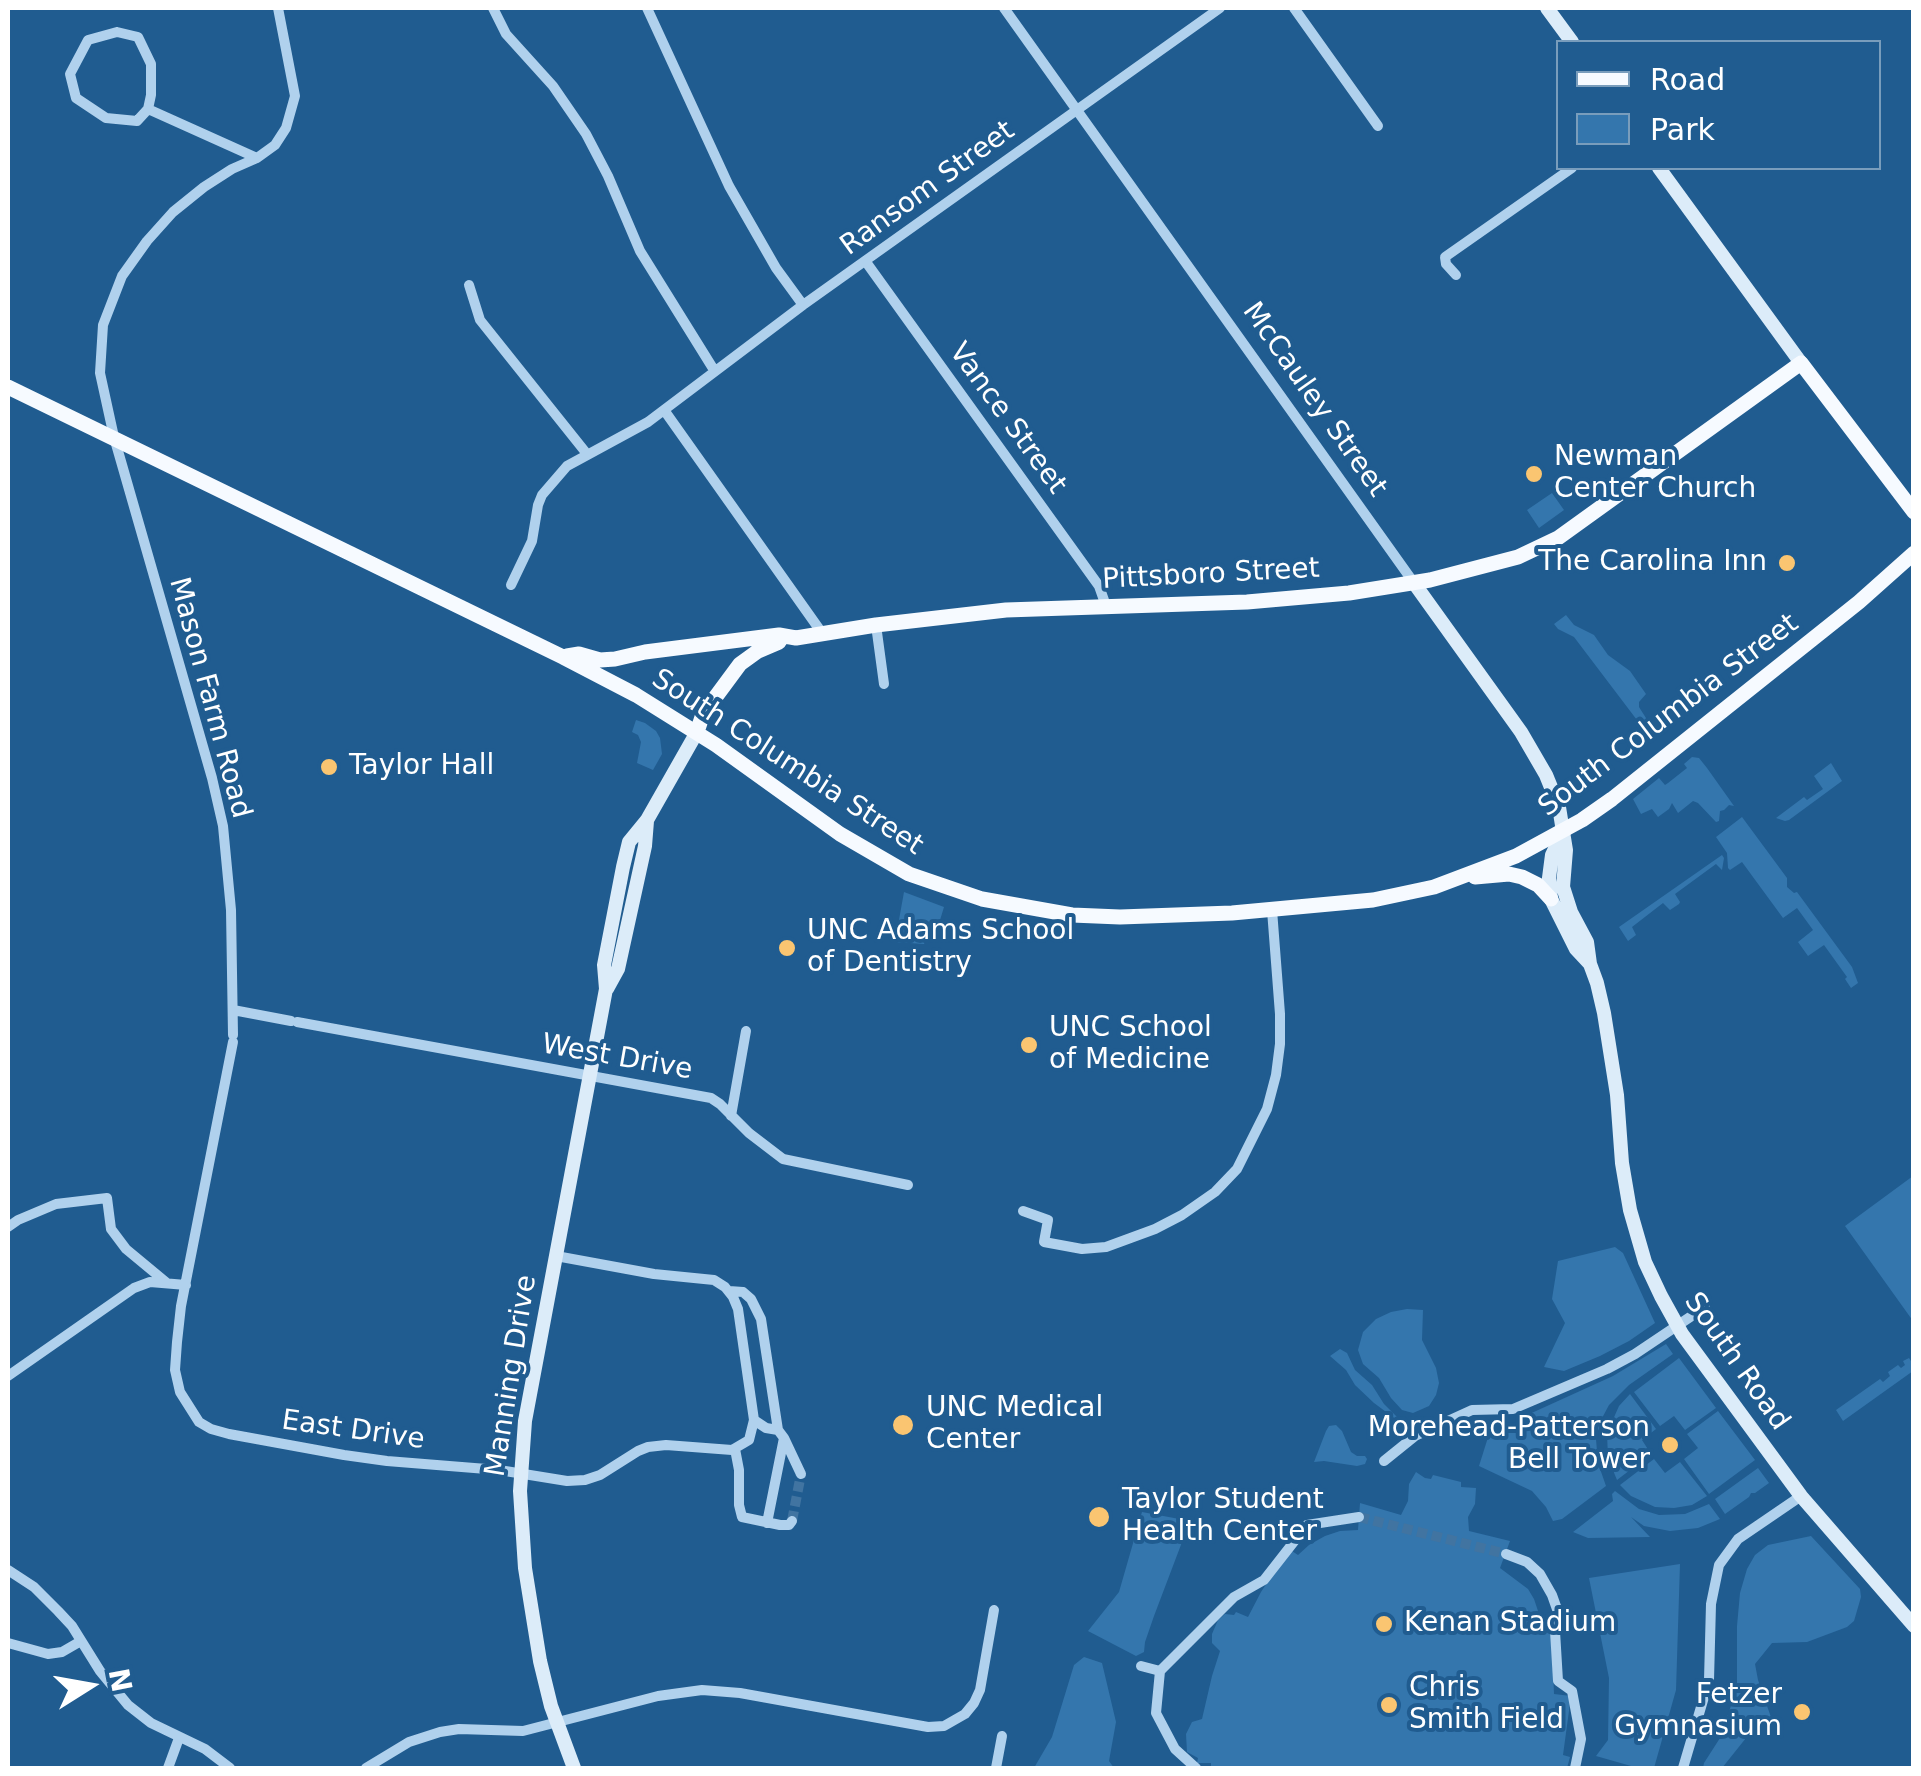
<!DOCTYPE html>
<style>
body{margin:0}
#map{position:relative;width:1921px;height:1776px;overflow:hidden;background:#205c90;font-family:"DejaVu Sans",sans-serif}
canvas{display:block}
.frame{position:absolute;inset:0;border:10px solid #fff;pointer-events:none}
.legend{position:absolute;left:1556px;top:40px;width:325px;height:130px;box-sizing:border-box;background:#205c90;border:2px solid #799dbc;margin:0;padding:12px 18px;list-style:none;font-size:30px;color:#fff}
.legend li{display:flex;align-items:center;gap:20px;height:50px}
.legend b{width:50px;border:2px solid #799dbc}
.north{position:absolute;left:40px;top:1636px;width:100px;height:100px;-webkit-text-stroke:8px #205c90;paint-order:stroke;rotate:79deg;font-size:28px;font-weight:700;line-height:40px;text-align:center;color:#fff}
.north::after{content:'';display:block;margin:auto;width:35px;height:45px;background:#fff;clip-path:polygon(50% 0,100% 100%,50% 72%,0 100%)}
</style>
<div id="map">
<canvas width="1921" height="1776"></canvas>
<div class="frame"></div>
<ul class="legend">
<li><b style="height:12px;background:#f6faff"></b>Road</li>
<li><b style="height:28px;background:#3476ad"></b>Park</li>
</ul>
<div class="north">N</div>
</div>
<script>
const ctx = document.querySelector('canvas').getContext('2d');
ctx.lineJoin = 'round';
function fill(path, color) {
  ctx.fillStyle = color;
  ctx.fill(path, 'evenodd');
}
function toPath(rows) {
  const path = new Path2D();
  for (const r of rows) {
    path.moveTo(r[0], r[1]);
    for (let i = 2; i < r.length; i += 2) path.lineTo(r[i], r[i + 1]);
  }
  return path;
}
function trace(path, color, width, dash) {
  ctx.strokeStyle = color;
  ctx.lineWidth = width;
  ctx.lineCap = dash ? 'butt' : 'round';
  ctx.setLineDash(dash || []);
  ctx.stroke(path);
}
function drawText(font, color, halo, rows, align = 'center') {
  ctx.font = font + ' "DejaVu Sans",sans-serif';
  ctx.lineWidth = 8;
  ctx.setLineDash([]);
  ctx.textBaseline = 'middle';
  ctx.strokeStyle = halo;
  ctx.fillStyle = color;
  for (const [text, x, y, turn = 0] of rows) {
    ctx.save();
    ctx.translate(x, y);
    ctx.rotate((+turn || 0) * Math.PI / 180);
    ctx.textAlign = isNaN(turn) ? turn : align;
    if (halo) ctx.strokeText(text, 0, 0);
    ctx.fillText(text, 0, 0);
    ctx.restore();
  }
}
const green = toPath([
 [1552,493,1564,510,1539,528,1527,510],
 [1566,615,1574,625,1594,635,1608,655,1630,671,1646,694,1639,702,1639,707,1651,726,1648,729,1643,728,1574,637,1558,629,1554,624],
 [636,720,645,723,656,731,660,738,662,754,653,770,637,763,641,742,638,735,632,732],
 [1692,757,1699,758,1707,768,1734,806,1729,805,1724,810,1720,811,1719,821,1716,822,1698,803,1693,801,1678,813,1672,803,1669,809,1658,817,1652,809,1641,814,1633,799,1659,778,1665,785,1668,783,1687,768,1684,764],
 [1831,763,1842,781,1789,820,1785,821,1776,818,1804,797,1807,800,1823,789,1814,776],
 [1742,817,1787,878,1787,887,1794,893,1797,892,1852,967,1858,983,1851,988,1845,979,1847,977,1824,945,1808,956,1798,942,1813,930,1797,908,1783,918,1742,862,1730,870,1728,868,1727,853,1716,837],
 [1722,855,1724,858,1722,870,1716,864,1675,894,1680,902,1679,904,1670,910,1663,903,1632,927,1636,935,1628,941,1619,927],
 [904,892,944,907,934,940,926,939,924,944,895,942],
 [1913,1176,1913,1321,1845,1226],
 [1615,1247,1623,1253,1655,1323,1629,1341,1600,1356,1564,1371,1544,1367,1565,1323,1552,1299,1558,1261],
 [1407,1309,1423,1310,1422,1340,1436,1368,1439,1383,1436,1395,1429,1406,1413,1413,1402,1410,1391,1398,1379,1378,1363,1364,1358,1350,1363,1332,1376,1319,1391,1312],
 [1666,1344,1673,1354,1629,1385,1609,1405,1601,1420,1596,1439,1598,1463,1606,1486,1562,1519,1553,1521,1546,1507,1532,1491,1479,1466,1490,1431,1514,1432,1528,1428,1525,1416,1613,1376],
 [1340,1349,1347,1353,1355,1370,1372,1385,1384,1404,1409,1429,1374,1403,1355,1385,1346,1370,1330,1356],
 [1679,1358,1716,1408,1685,1430,1674,1416,1660,1426,1634,1392],
 [1909,1358,1911,1361,1913,1360,1913,1371,1843,1421,1836,1410,1880,1379,1883,1382,1890,1376,1888,1372,1898,1365,1901,1368,1905,1365,1903,1361],
 [1630,1394,1656,1429,1642,1440,1651,1454,1617,1480,1608,1458,1607,1433,1619,1406],
 [1718,1411,1755,1460,1709,1494,1684,1459,1698,1448,1687,1434],
 [1336,1425,1342,1431,1351,1452,1357,1456,1365,1456,1367,1459,1365,1464,1357,1466,1324,1461,1314,1462,1326,1431,1329,1426],
 [1654,1459,1665,1473,1680,1462,1707,1496,1692,1505,1674,1508,1655,1507,1631,1496,1620,1485],
 [1758,1468,1769,1483,1755,1493,1751,1493,1749,1497,1725,1514,1715,1499],
 [1416,1472,1425,1478,1431,1479,1433,1475,1461,1482,1461,1487,1476,1488,1475,1504,1468,1517,1469,1531,1510,1541,1500,1568,1528,1589,1534,1599,1541,1620,1551,1619,1554,1694,1571,1696,1563,1755,1570,1757,1567,1768,1211,1768,1211,1763,1197,1763,1198,1758,1187,1752,1186,1734,1192,1722,1202,1719,1212,1676,1220,1651,1212,1643,1212,1634,1218,1620,1225,1614,1234,1615,1236,1612,1248,1617,1261,1592,1289,1549,1298,1555,1309,1545,1325,1536,1340,1531,1358,1530,1360,1503,1401,1515,1408,1501,1409,1484],
 [1615,1491,1639,1509,1659,1515,1685,1514,1709,1504,1720,1519,1698,1528,1670,1531,1644,1526,1631,1517,1650,1537,1588,1538,1573,1532,1613,1501,1612,1494],
 [1142,1512,1190,1521,1154,1616,1145,1642,1144,1652,1136,1656,1088,1631,1119,1592],
 [1811,1536,1860,1589,1861,1597,1854,1621,1847,1627,1807,1642,1772,1643,1755,1664,1758,1680,1773,1723,1746,1738,1722,1768,1703,1768,1704,1763,1720,1738,1737,1688,1737,1626,1740,1593,1747,1569,1755,1555,1768,1545],
 [1680,1564,1676,1690,1654,1768,1638,1768,1596,1756,1608,1740,1609,1678,1589,1578],
 [1084,1657,1102,1663,1116,1722,1109,1761,1114,1768,1034,1768,1052,1737,1074,1665]
]);
const streetTunnel = toPath([
 [1359,1517,1506,1554],
 [792,1521,801,1474]
]);
const street = toPath([
 [493,8,506,34,553,86,586,134,608,176,640,251,714,370],
 [647,8,729,186,776,268,803,305],
 [1004,8,1414,583],
 [1294,8,1378,126],
 [117,32,138,37,151,64,151,95,148,109,137,121,106,118,76,98,70,74,88,40,117,32],
 [148,109,257,158],
 [866,262,1099,586,1106,606],
 [1456,275,1446,264,1445,257,1572,168],
 [469,285,480,320,587,454],
 [664,410,822,633],
 [511,585,532,541,538,505,542,495,567,466,648,422,803,305,1220,8],
 [876,625,884,684],
 [233,1010,291,1021],
 [297,1022,711,1098,720,1104,749,1133,783,1159,908,1185],
 [233,1035,231,910,223,826,212,778,114,437,100,373,103,325,122,276,147,241,173,212,204,187,232,169,257,158,275,145,286,128,295,96,278,8],
 [233,1042,181,1306,177,1342,175,1370,180,1392,199,1422,211,1429,229,1434,344,1455,387,1461,499,1470,567,1481,585,1480,600,1475,638,1451,648,1447,666,1445,732,1450,749,1440,754,1420,738,1309,733,1297,725,1287,714,1280,654,1274,556,1256],
 [731,1116,746,1031],
 [1023,1211,1048,1220,1044,1242,1082,1249,1106,1247,1155,1229,1182,1215,1215,1192,1237,1169,1267,1109,1276,1075,1280,1044,1280,1014,1272,910],
 [8,1227,18,1220,56,1204,107,1198,111,1229,126,1249,167,1283],
 [729,1291,743,1292,751,1299,761,1319,778,1430],
 [8,1376,134,1288,150,1282,186,1285],
 [754,1420,766,1428,778,1430,784,1438,801,1474],
 [735,1449,739,1470,739,1505,742,1517,780,1525,789,1525,792,1521],
 [1384,1461,1415,1436,1472,1410,1513,1409,1607,1369,1635,1354,1705,1307],
 [767,1523,784,1438],
 [1506,1554,1527,1562,1540,1574,1552,1595,1558,1612,1555,1631,1558,1681,1572,1691,1581,1739,1575,1768],
 [8,1570,34,1587,58,1611,72,1626,100,1671,128,1705,151,1723,205,1749,230,1768],
 [8,1643,48,1654,62,1652,81,1641],
 [1141,1666,1160,1671,1234,1597,1264,1580,1307,1525,1359,1517],
 [1160,1671,1156,1713,1175,1749,1196,1768],
 [168,1768,179,1738],
 [366,1768,409,1742,440,1732,459,1729,523,1731,658,1696,702,1690,740,1693,928,1727,944,1726,965,1714,974,1703,980,1690,994,1610],
 [996,1768,1002,1736],
 [1683,1768,1709,1680,1711,1604,1719,1565,1738,1539,1801,1496]
]);
const secondary = toPath([
 [1547,8,1572,42],
 [1659,168,1801,363],
 [1414,583,1521,732,1546,775,1559,807,1566,850,1563,887,1571,912,1587,942,1590,964,1597,983,1604,1013,1617,1095,1622,1163,1630,1210,1645,1262,1661,1296,1682,1334,1801,1496,1914,1626],
 [1563,832,1552,855,1549,878,1551,899,1576,949,1590,964],
 [607,989,618,969,645,846,647,821],
 [574,1768,551,1706,540,1661,525,1568,520,1491,525,1421,606,989,604,965,623,867,629,842,647,820,697,732]
]);
const primary = toPath([
 [8,387,563,657,636,695,716,745,840,834,909,874,982,899,1072,915,1120,917,1232,913,1373,900,1434,887,1516,856,1582,820,1612,799,1859,602,1914,553],
 [567,656,579,654,600,660,615,659,645,652,779,635,796,638,876,625,1006,610,1247,602,1349,593,1430,580,1518,557,1558,538,1801,363,1914,512],
 [697,732,703,714,740,664,758,651,779,642],
 [1475,877,1509,874,1522,877,1538,885,1551,899]
]);
const markers = [
 [1534,474,10,"#fac571"],
 [1787,563,10,"#fac571"],
 [329,767,10,"#fac571"],
 [787,948,10,"#fac571"],
 [1029,1045,10,"#fac571"],
 [903,1425,12,"#fac571"],
 [1670,1445,10,"#fac571"],
 [1099,1517,12,"#fac571"],
 [1384,1624,10,"#fac571"],
 [1389,1705,10,"#fac571"],
 [1802,1712,10,"#fac571"]
];
const streetNames = [
 ["Ransom Street",928,189,-36],
 ["McCauley Street",1314,400,55],
 ["Vance Street",1007,419,54],
 ["Pittsboro Street",1211,575,-3],
 ["Mason Farm Road",209,698,75],
 ["South Columbia Street",1669,716,-37],
 ["South Columbia Street",787,763,33],
 ["West Drive",617,1058,10],
 ["South Road",1736,1362,55],
 ["Manning Drive",512,1376,-81],
 ["East Drive",353,1431,8]
];
const poiNames = [
 ["Newman",1554,458],
 ["Center Church",1554,490],
 ["The Carolina Inn",1767,563,"right"],
 ["Taylor Hall",349,767],
 ["UNC Adams School",807,932],
 ["of Dentistry",807,964],
 ["UNC School",1049,1029],
 ["of Medicine",1049,1061],
 ["UNC Medical",926,1409],
 ["Center",926,1441],
 ["Morehead-Patterson",1650,1429,"right"],
 ["Bell Tower",1650,1461,"right"],
 ["Taylor Student",1122,1501],
 ["Health Center",1122,1533],
 ["Kenan Stadium",1404,1624],
 ["Chris",1409,1689],
 ["Smith Field",1409,1721],
 ["Fetzer",1782,1696,"right"],
 ["Gymnasium",1782,1728,"right"]
];
fill(green, '#3476ad');
trace(streetTunnel, '#4174a1', 10, [10, 5]);
trace(street, '#b0d1ed', 10);
trace(secondary, '#dcecf9', 14);
trace(primary, '#f6faff', 15);
for (const [x, y, r, color] of markers) {
  const dot = new Path2D();
  dot.arc(x, y, r, 0, 2 * Math.PI);
  ctx.fillStyle = color;
  ctx.fill(dot);
  trace(dot, '#205c90', 4);
}
drawText('28px', '#fff', '#205c90', streetNames);
drawText('28px', '#fff', '#205c90', poiNames, 'left');
</script>
